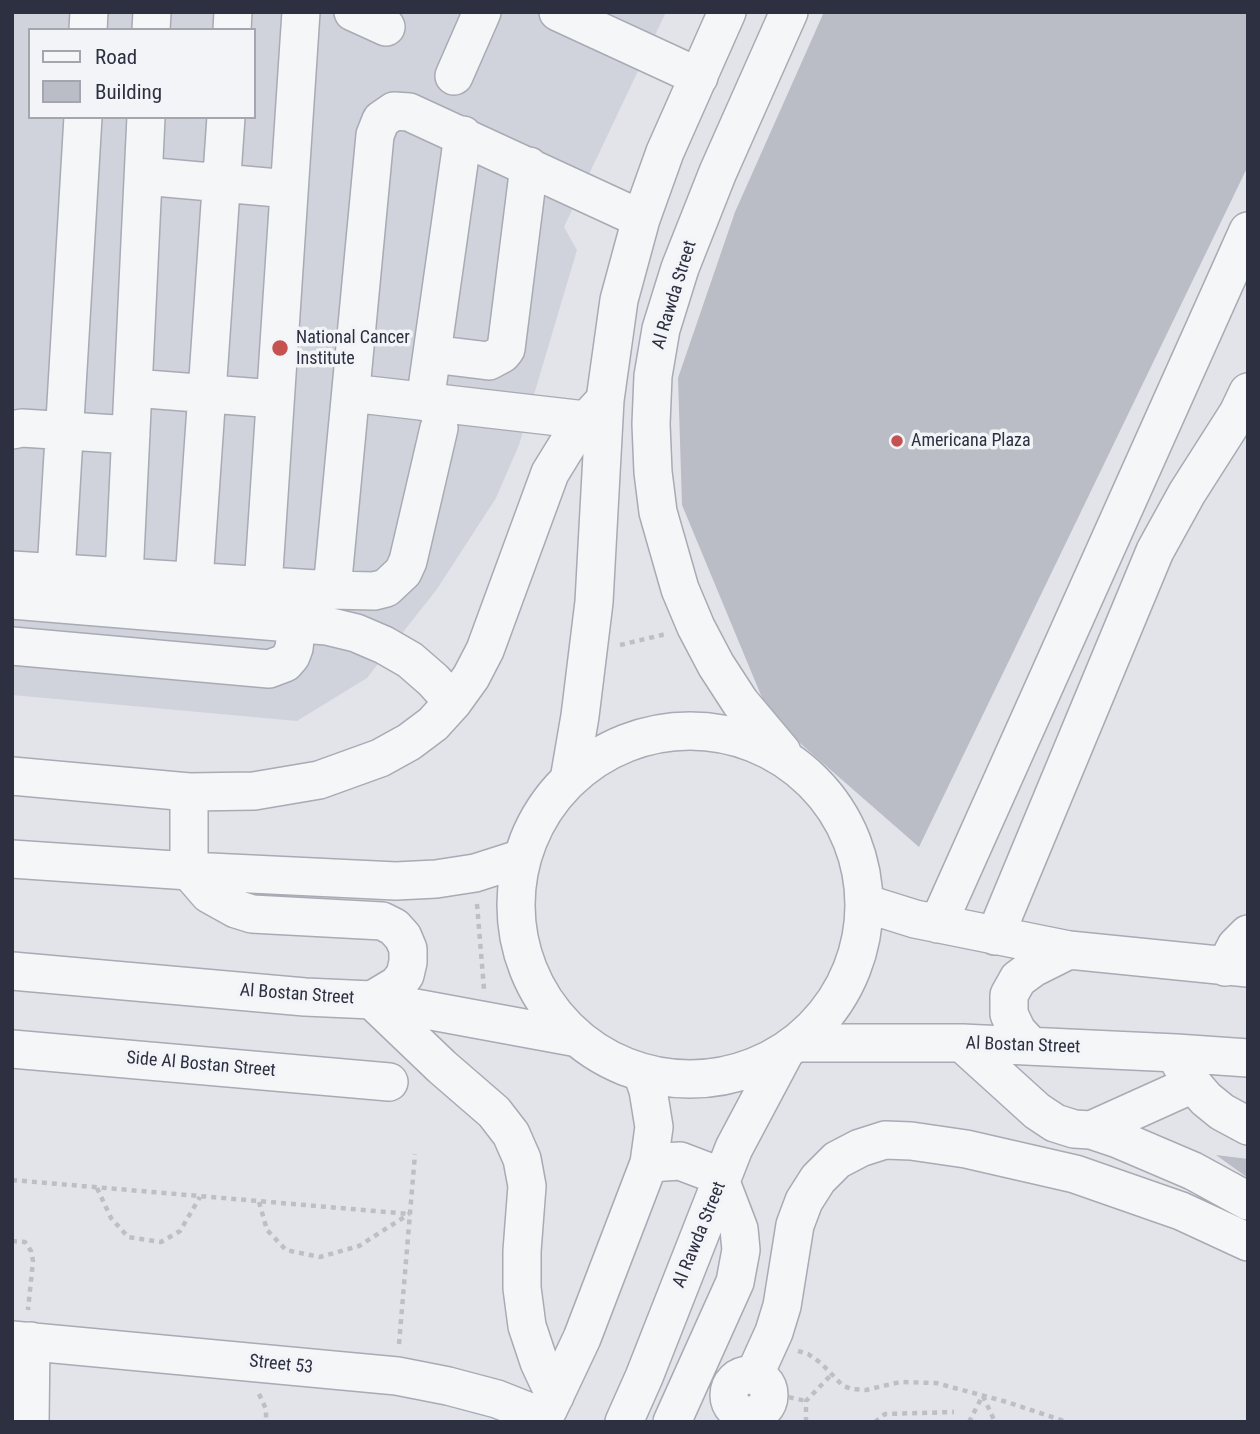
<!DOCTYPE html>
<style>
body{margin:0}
#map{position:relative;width:1260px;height:1434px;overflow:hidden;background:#e3e4ea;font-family:"Roboto Condensed",sans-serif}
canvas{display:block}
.frame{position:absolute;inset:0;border:14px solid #2c3041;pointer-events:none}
.legend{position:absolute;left:28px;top:28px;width:228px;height:91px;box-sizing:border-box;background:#f2f4f7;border:2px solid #a3a6ae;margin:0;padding:9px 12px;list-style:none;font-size:21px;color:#2c3041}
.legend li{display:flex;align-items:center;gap:14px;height:35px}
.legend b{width:35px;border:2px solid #a3a6ae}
</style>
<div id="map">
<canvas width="1260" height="1434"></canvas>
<div class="frame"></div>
<ul class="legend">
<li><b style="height:9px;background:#f5f6f8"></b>Road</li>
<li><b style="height:19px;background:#babdc6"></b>Building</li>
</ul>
</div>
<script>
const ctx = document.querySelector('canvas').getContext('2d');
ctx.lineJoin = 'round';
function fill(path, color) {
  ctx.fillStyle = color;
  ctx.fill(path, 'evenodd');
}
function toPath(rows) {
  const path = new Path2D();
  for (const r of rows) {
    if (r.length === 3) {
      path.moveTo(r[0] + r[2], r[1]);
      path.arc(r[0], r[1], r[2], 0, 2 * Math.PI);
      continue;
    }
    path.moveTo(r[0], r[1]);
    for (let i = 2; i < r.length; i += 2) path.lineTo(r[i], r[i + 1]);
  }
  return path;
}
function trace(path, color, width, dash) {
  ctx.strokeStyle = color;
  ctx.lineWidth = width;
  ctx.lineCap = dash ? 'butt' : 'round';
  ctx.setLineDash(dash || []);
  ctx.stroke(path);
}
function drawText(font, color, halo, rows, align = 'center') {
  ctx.font = font + ' "Roboto Condensed",sans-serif';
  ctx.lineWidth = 7;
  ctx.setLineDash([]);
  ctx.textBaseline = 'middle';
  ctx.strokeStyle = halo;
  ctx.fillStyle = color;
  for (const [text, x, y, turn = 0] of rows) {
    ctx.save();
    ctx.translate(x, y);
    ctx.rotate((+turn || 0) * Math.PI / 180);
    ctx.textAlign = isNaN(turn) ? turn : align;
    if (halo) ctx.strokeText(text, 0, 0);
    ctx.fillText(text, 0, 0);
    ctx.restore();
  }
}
const built = toPath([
 [12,12,666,12,564,227,577,250,519,445,496,498,437,589,367,678,297,721,12,695],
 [30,30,254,30,254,117,30,117]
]);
const building = toPath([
 [824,12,1248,12,1248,166,919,847,770,717,682,505,678,378,735,212],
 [1216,1155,1248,1159,1248,1178]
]);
const path = toPath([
 [620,645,666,634],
 [477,904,484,989],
 [12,1180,410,1214],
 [97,1188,111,1218,128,1237,161,1242,180,1231,200,1197],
 [259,1202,267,1230,286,1250,320,1257,359,1246,409,1214],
 [12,1241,25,1242,31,1251,33,1261,28,1310],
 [399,1344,415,1154],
 [798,1351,808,1354,821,1363,842,1385,851,1389,866,1390,900,1382,936,1383,1007,1402,1067,1422],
 [259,1394,266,1409,266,1422],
 [779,1395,806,1401],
 [983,1396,995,1422],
 [752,1415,754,1422],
 [806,1422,806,1401,831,1375],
 [875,1422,885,1414,954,1412],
 [969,1422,983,1395]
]);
const minor = toPath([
 [353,12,386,27],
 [558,12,699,77],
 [88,30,89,12],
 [151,30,152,12],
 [232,30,233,12],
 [454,76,482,12],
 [144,176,289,189],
 [432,354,489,361,502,354,506,349,529,166],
 [133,388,275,399],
 [351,393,585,420],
 [425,402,463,135],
 [12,430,22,428,131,435],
 [12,570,332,590,374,591,386,588,403,572,408,561,439,428],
 [56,572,83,117],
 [124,577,146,117],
 [263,586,301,12],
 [332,590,375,135,381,120,394,111,409,112,641,219],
 [12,600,327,626,356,633,384,645,410,660,433,680,453,702],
 [189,614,194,581,226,117],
 [12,646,269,669,285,663,291,656,294,648,297,623],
 [690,905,174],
 [782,752,740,702,716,665,696,627,680,589,658,512,653,472,651,424,653,376,661,329,680,268,718,172,789,12],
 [12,776,189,792,254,791,319,780,380,758,409,742,433,724,453,702,471,677,485,650,550,473,574,434,605,400],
 [569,780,580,716,594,602,605,400,619,300,641,219,665,152,727,12],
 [189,792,189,871,209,894,236,909,252,914,382,921,394,927,403,937,408,949,408,962,405,975,397,985,372,1000,442,1067,494,1112,511,1134,522,1159,527,1186,522,1251,522,1288,527,1326,539,1362,555,1396],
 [12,859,189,871,396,881,436,879,475,873,522,858],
 [864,903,915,919,1069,950,1248,968],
 [938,924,1248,231],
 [995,936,1155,551,1187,493,1238,413,1248,392],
 [1225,967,1236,946,1248,934],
 [12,971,305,997,372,1000,578,1038],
 [798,1043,962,1043,1176,1053,1248,1058],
 [962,1043,1037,1111,1055,1123,1074,1129,1091,1130,1193,1084],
 [1031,1046,1017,1031,1009,1014,1009,995,1018,979,1033,968,1069,950],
 [12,1049,389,1082],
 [1180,1063,1193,1084,1206,1099,1222,1112,1248,1126],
 [1091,1130,1118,1139,1193,1171,1248,1201],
 [649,1163,680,1161,709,1172,721,1182,739,1229,741,1250,735,1282,672,1422],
 [12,1340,397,1376,448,1386,497,1399,545,1418],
 [749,1395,20],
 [754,1376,774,1332,782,1306,795,1225,804,1201,818,1179,837,1160,860,1148,885,1140,911,1141,966,1149,1075,1174,1181,1211,1248,1242],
 [548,1410,582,1338,649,1163,654,1127,648,1090,642,1073],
 [30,1422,31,1341],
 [624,1422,644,1377,734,1148,785,1052]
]);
const markers = [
 [280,348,9,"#c65151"],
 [897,441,7,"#c65151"]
];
const streetNames = [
 ["Al Rawda Street",675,295,-73],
 ["Al Bostan Street",297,995,4],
 ["Al Bostan Street",1023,1046,2],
 ["Side Al Bostan Street",201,1065,5],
 ["Al Rawda Street",700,1235,-68],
 ["Street 53",281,1365,6]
];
const poiNames = [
 ["National Cancer",296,338],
 ["Institute",296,359],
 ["Americana Plaza",911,441]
];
fill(built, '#d1d3dc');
fill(building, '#babdc6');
trace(minor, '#a8aab4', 40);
trace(path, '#bdbfc5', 4.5, [5, 5]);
trace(minor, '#f5f6f8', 37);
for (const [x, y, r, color] of markers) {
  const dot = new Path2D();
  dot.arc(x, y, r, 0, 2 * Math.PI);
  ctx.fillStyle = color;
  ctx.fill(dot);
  trace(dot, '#f2f4f7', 2.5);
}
drawText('18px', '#2c3041', '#f2f4f7', streetNames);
drawText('18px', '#2c3041', '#f2f4f7', poiNames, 'left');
</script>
